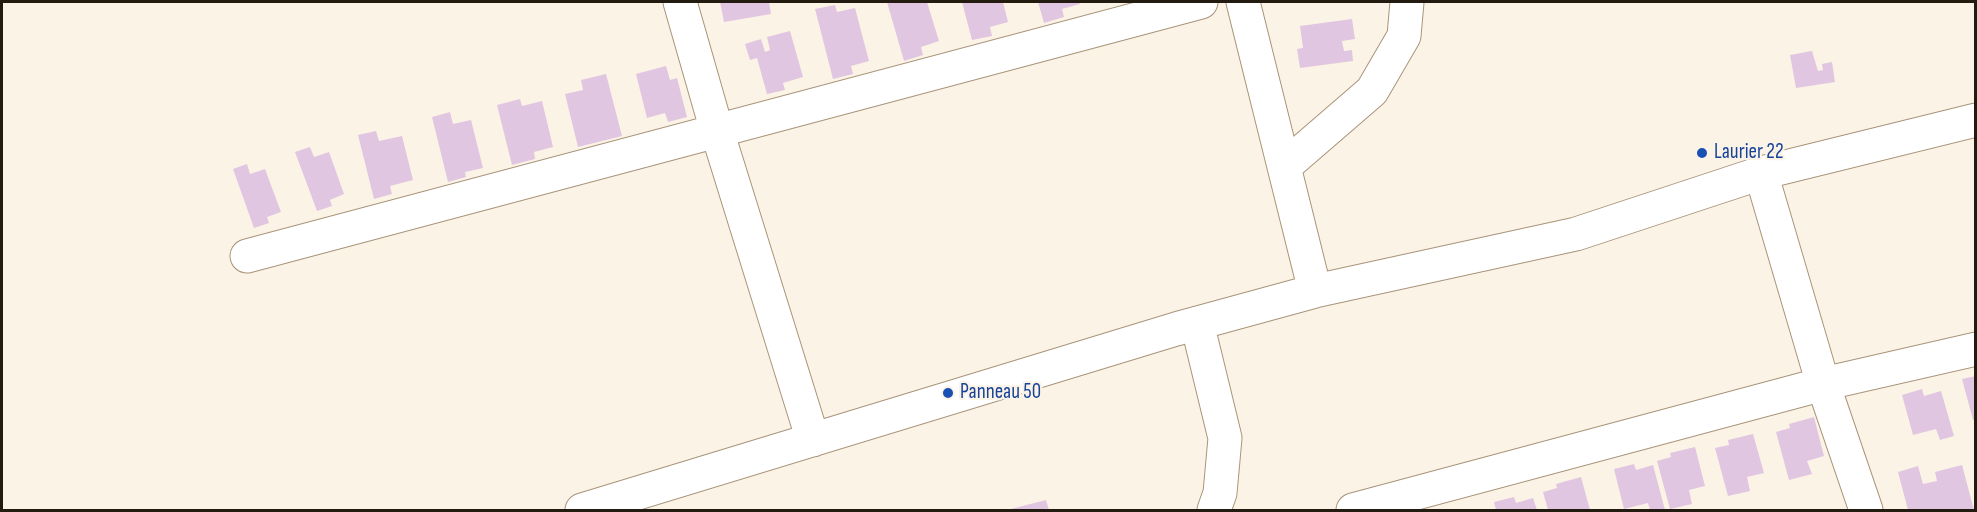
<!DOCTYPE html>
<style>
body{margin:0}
#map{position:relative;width:1977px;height:512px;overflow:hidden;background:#fcf3e7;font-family:"Sofia Sans Condensed",sans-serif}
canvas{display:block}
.frame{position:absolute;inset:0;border:3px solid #231b10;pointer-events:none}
</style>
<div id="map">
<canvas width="1977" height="512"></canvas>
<div class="frame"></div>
</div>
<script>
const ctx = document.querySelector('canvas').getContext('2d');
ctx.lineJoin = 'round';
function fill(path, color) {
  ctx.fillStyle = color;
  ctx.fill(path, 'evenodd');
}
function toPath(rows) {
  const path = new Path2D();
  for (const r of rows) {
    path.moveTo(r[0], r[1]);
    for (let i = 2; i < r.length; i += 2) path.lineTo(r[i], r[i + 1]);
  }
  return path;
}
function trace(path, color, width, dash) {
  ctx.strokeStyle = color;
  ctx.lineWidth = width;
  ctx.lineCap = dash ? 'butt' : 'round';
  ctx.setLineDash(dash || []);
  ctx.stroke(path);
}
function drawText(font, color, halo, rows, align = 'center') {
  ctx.font = font + ' "Sofia Sans Condensed",sans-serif';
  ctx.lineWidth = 4.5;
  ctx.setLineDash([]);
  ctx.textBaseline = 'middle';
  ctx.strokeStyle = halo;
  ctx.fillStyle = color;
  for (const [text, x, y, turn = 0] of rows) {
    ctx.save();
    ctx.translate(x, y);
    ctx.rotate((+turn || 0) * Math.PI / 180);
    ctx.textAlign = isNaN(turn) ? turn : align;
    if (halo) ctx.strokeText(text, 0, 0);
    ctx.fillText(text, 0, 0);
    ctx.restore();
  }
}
const building = toPath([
 [720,2,769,2,771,14,724,22],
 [887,2,927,2,939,41,921,47,923,55,904,61],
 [962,2,1003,2,1008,22,990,27,992,36,972,40],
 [1038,2,1079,2,1080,4,1062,9,1064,17,1044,23],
 [835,5,837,12,855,8,869,61,851,66,853,74,833,79,815,9],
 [1352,19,1355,39,1342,41,1344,51,1352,50,1353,61,1300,68,1297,49,1303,48,1300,26],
 [790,31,803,77,783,83,785,90,767,94,757,58,750,60,745,44,761,39,765,52,770,50,767,37],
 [1812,51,1818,71,1823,70,1822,64,1832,62,1835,82,1796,88,1790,55],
 [666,66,670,80,677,78,687,117,668,122,665,113,647,118,636,74],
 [606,74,622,136,578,147,565,94,583,90,581,80],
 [520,99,522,106,542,101,553,147,534,152,535,159,512,165,497,105],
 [450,112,453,124,471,120,483,168,465,172,466,177,448,182,432,117],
 [376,131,379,141,402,136,413,180,390,186,392,194,374,199,358,135],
 [310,147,314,157,329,152,344,194,330,200,332,206,317,211,295,152],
 [247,164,250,174,265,169,281,212,267,217,269,223,254,228,233,169],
 [1976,376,1976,419,1973,420,1962,379],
 [1922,389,1924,396,1941,391,1954,436,1940,440,1936,429,1913,435,1902,395],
 [1814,417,1824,456,1807,461,1812,474,1789,480,1776,432,1790,428,1789,424],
 [1753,434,1764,473,1747,477,1750,491,1728,496,1715,448,1729,445,1728,440],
 [1695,447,1705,486,1689,490,1692,504,1670,509,1657,461,1671,457,1670,453],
 [1634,464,1636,470,1653,465,1665,510,1650,510,1648,503,1624,509,1614,469],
 [1962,465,1974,510,1908,510,1898,472,1918,466,1923,484,1937,481,1935,472],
 [1581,477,1590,510,1548,510,1543,492,1557,488,1556,484],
 [1514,497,1516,503,1533,498,1537,510,1496,510,1494,502],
 [1046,500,1049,510,1007,510]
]);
const minor = toPath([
 [680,2,717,131,813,440],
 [1243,2,1315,291],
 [1284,167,1372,91,1404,36,1407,2],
 [1761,173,1823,384,1866,510],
 [247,256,1201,2],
 [1197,323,1225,438,1220,493,1214,510],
 [582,510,1176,329,1315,291,1576,234,1761,173,1976,120],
 [1353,510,1823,384,1976,349]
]);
const markers = [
 [1702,153,6,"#1a4fb4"],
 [948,393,6,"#1a4fb4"]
];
const transitNames = [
 ["Laurier 22",1714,153],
 ["Panneau 50",960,393]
];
fill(building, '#e0c6e0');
trace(minor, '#a99479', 35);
trace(minor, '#fff', 33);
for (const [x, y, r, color] of markers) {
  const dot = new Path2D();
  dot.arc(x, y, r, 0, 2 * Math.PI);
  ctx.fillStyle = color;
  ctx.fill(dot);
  trace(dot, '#fcf3e7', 2);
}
drawText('21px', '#164399', '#fcf3e7', transitNames, 'left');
</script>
